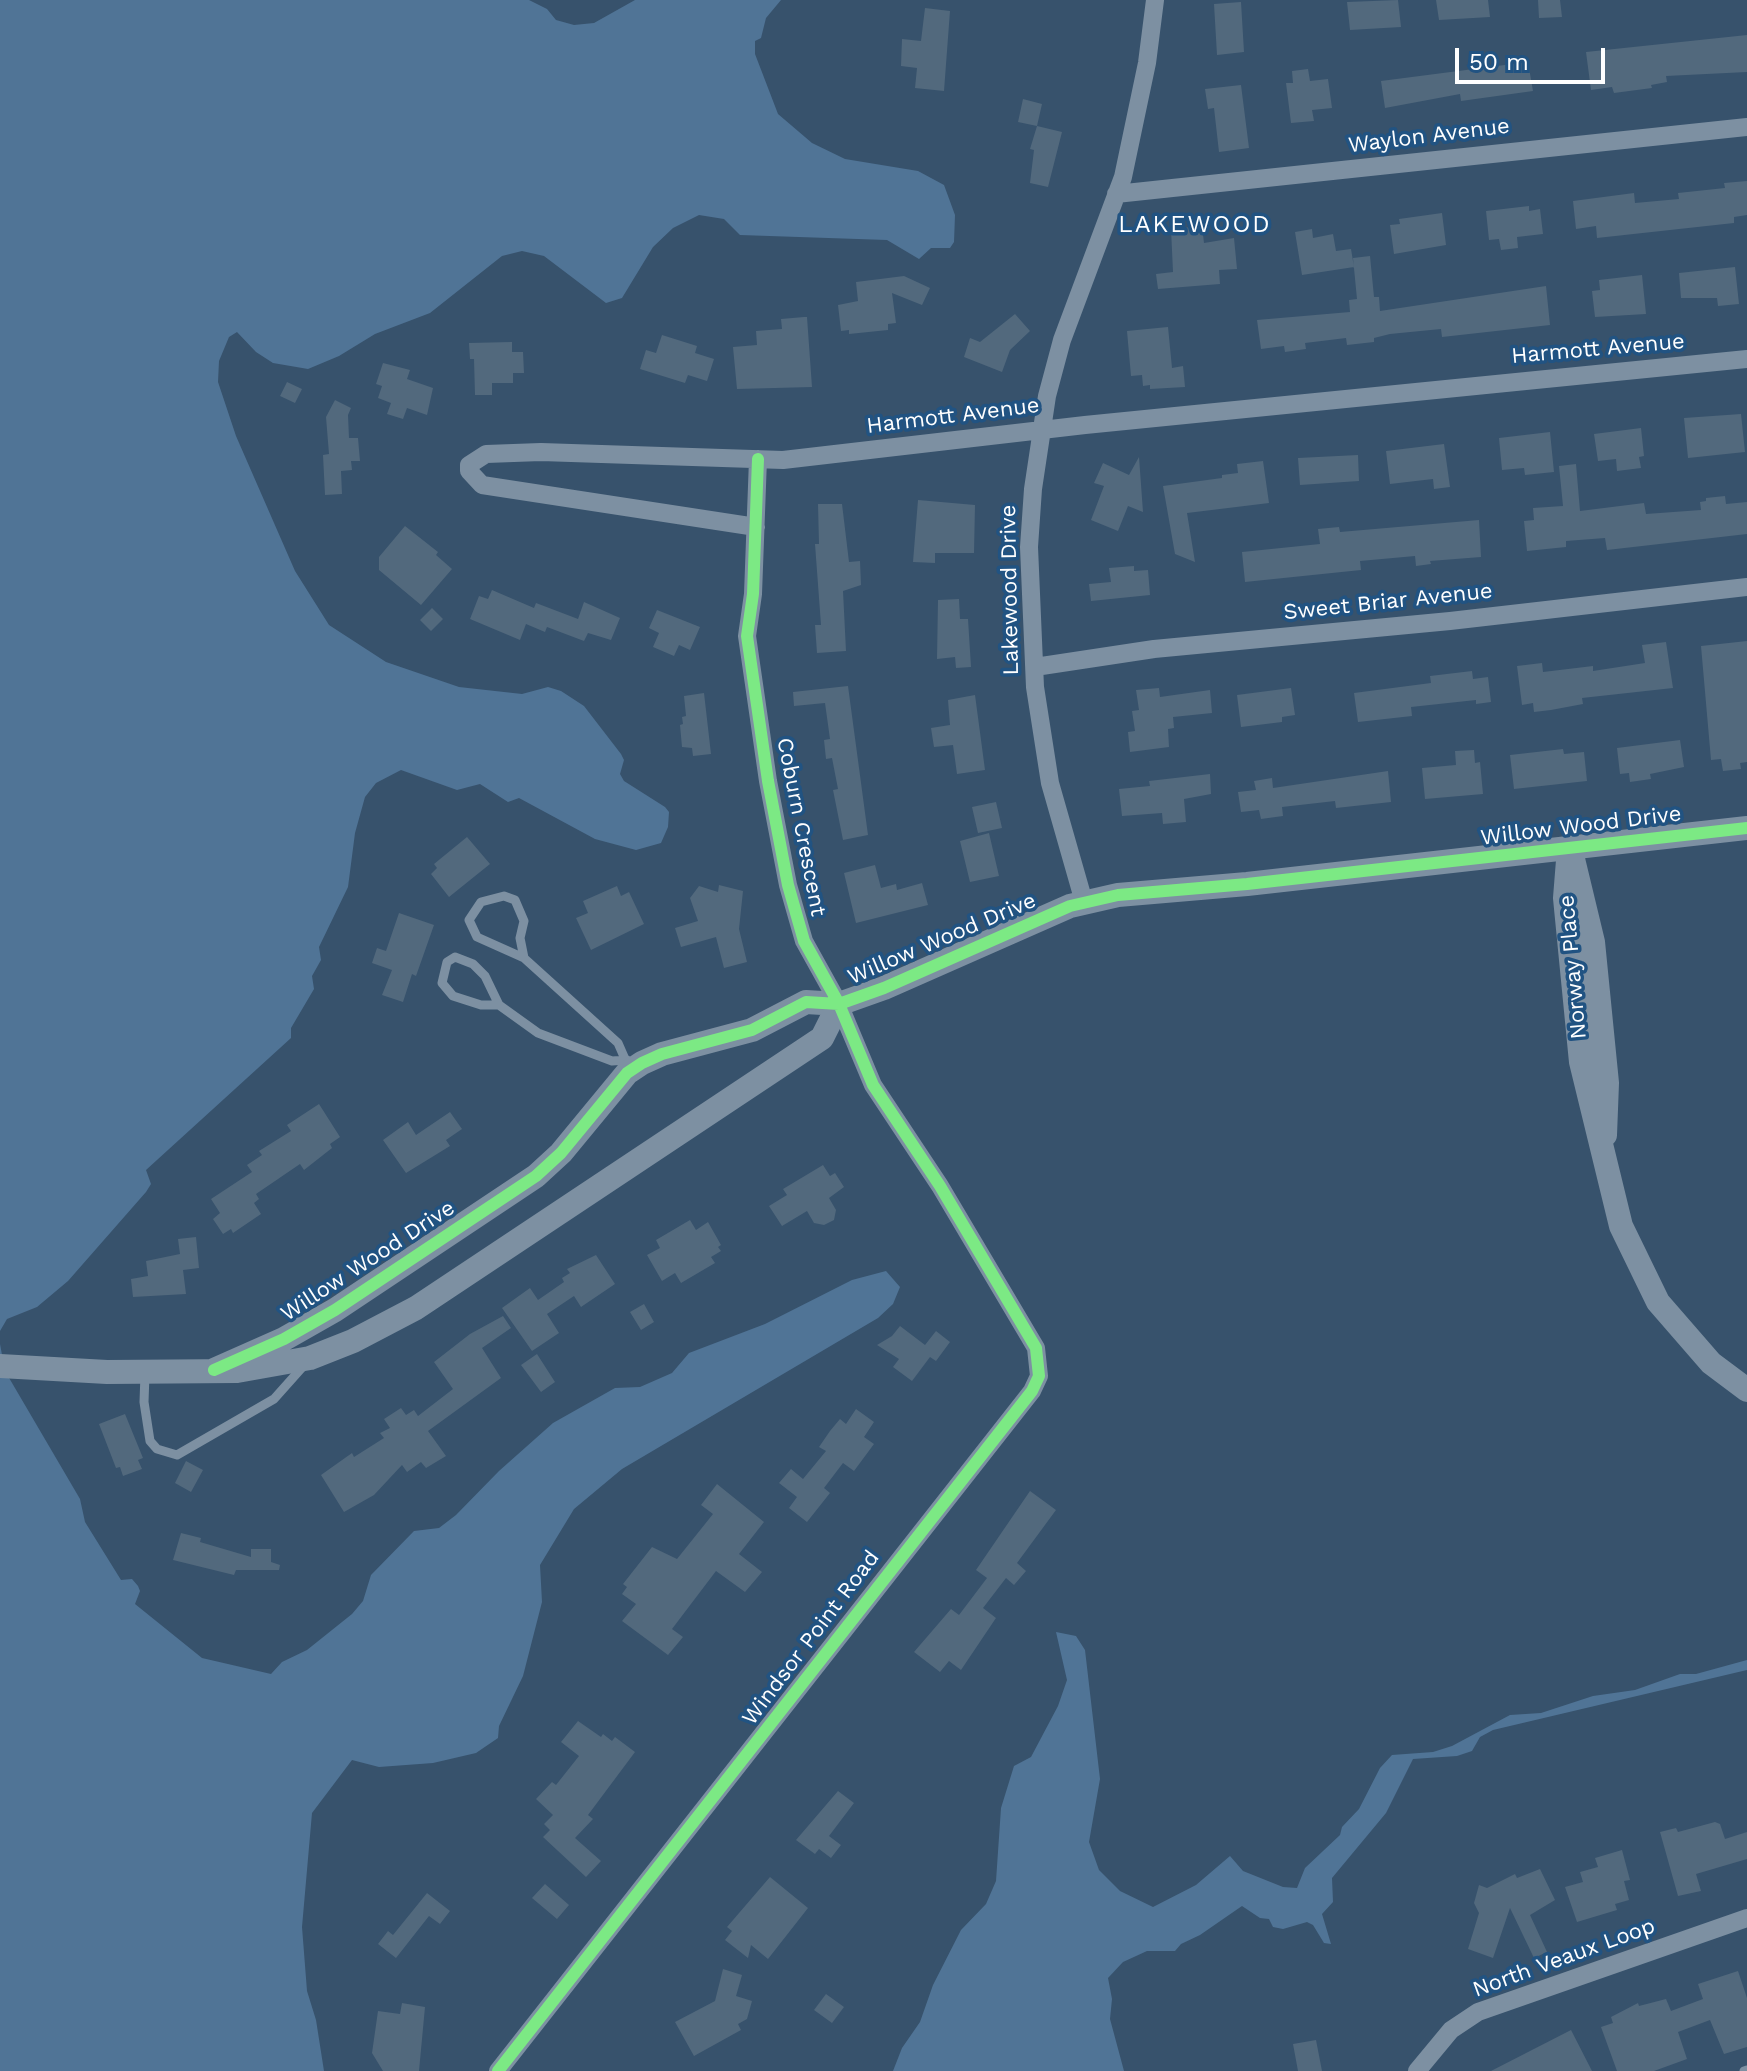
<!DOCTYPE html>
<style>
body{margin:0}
#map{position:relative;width:1747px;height:2071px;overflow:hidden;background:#37526c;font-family:"Work Sans",sans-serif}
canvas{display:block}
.scale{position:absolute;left:1455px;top:48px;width:150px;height:36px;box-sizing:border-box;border:4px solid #fff;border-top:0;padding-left:10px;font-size:24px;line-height:28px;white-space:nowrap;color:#fff;-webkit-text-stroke:6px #215382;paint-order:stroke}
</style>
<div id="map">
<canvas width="1747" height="2071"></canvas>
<div class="scale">50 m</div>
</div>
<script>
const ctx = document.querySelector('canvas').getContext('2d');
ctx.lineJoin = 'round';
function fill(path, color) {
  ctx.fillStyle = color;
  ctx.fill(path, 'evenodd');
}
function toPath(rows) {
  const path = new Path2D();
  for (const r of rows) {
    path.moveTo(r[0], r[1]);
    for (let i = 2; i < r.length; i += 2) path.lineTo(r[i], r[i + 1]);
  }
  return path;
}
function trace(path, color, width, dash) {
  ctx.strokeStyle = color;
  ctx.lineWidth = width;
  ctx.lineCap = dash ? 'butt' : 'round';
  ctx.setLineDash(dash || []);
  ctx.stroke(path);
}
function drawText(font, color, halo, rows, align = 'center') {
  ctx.font = font + ' "Work Sans",sans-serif';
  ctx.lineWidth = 7;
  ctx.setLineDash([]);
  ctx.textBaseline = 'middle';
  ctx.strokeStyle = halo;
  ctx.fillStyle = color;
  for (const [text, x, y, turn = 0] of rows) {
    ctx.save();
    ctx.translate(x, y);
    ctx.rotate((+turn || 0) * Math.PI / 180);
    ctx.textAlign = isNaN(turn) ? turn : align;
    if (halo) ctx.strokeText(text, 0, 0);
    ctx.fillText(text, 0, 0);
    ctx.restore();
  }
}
const water = toPath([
 [0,0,529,0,547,9,556,20,574,25,594,23,635,0,781,0,766,18,761,38,755,41,755,54,778,114,812,143,845,159,918,171,944,185,955,215,954,242,950,248,931,248,919,259,887,240,740,235,724,219,699,215,673,228,653,247,622,298,606,303,544,256,522,251,502,256,430,313,375,334,339,356,308,369,273,363,256,352,237,332,229,337,219,361,218,382,236,436,295,571,329,625,386,662,459,687,522,694,548,687,561,691,584,706,621,754,624,760,620,774,624,781,665,807,669,812,668,827,661,843,636,850,595,839,519,798,508,802,480,784,457,790,401,770,376,783,365,797,355,833,348,887,319,947,321,960,312,976,314,989,291,1028,291,1038,146,1170,151,1184,146,1192,68,1281,37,1307,7,1319,0,1331],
 [886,1271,900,1287,893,1304,878,1318,622,1469,574,1509,540,1565,542,1602,523,1676,499,1726,498,1738,476,1753,433,1763,379,1767,352,1760,312,1813,302,1927,307,1991,316,2020,324,2071,0,2071,0,1344,5,1371,80,1499,85,1522,121,1580,132,1579,138,1586,140,1591,135,1604,202,1658,271,1674,282,1662,307,1650,352,1614,363,1601,371,1575,414,1531,439,1528,456,1515,499,1471,553,1423,615,1388,640,1387,672,1373,689,1353,765,1324,852,1280],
 [1056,1632,1076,1636,1085,1650,1100,1779,1089,1842,1099,1870,1120,1891,1153,1907,1196,1885,1230,1856,1243,1871,1283,1887,1297,1888,1305,1868,1340,1835,1342,1827,1359,1809,1380,1768,1392,1755,1433,1752,1452,1746,1510,1715,1541,1713,1593,1696,1635,1690,1680,1674,1696,1674,1747,1660,1747,1670,1493,1730,1480,1737,1472,1751,1457,1756,1413,1759,1386,1813,1332,1878,1333,1902,1322,1914,1331,1944,1324,1943,1313,1925,1307,1922,1283,1929,1273,1927,1269,1919,1260,1918,1242,1906,1200,1935,1181,1944,1175,1951,1147,1951,1123,1962,1108,1978,1112,1999,1110,2019,1124,2071,893,2071,902,2048,920,2022,933,1985,961,1930,986,1904,996,1881,1001,1808,1014,1766,1031,1757,1058,1706,1067,1680]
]);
const building = toPath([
 [1398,0,1401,27,1350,30,1347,2],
 [1436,0,1488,0,1490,17,1439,20],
 [1538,0,1560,0,1562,17,1539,18],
 [1241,2,1244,52,1217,55,1214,4],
 [925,8,950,11,944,91,915,88,917,68,901,66,902,39,921,41],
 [1747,35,1747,72,1666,76,1667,82,1651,85,1652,88,1614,93,1612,87,1591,90,1586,52],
 [1528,62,1533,91,1461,101,1460,94,1385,108,1381,81],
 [1308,69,1310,81,1328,79,1332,108,1312,110,1314,121,1291,123,1286,83,1293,83,1292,71],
 [1241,85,1249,148,1219,152,1214,108,1208,109,1205,89],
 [1023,99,1042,104,1037,126,1062,132,1048,187,1030,183,1034,150,1030,149,1037,126,1018,122],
 [1747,181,1747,215,1734,217,1734,223,1597,238,1596,226,1576,229,1573,201,1634,193,1635,203,1679,199,1678,193,1725,188,1724,183],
 [1529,206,1529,211,1540,209,1543,234,1517,237,1518,248,1501,250,1499,239,1489,240,1486,211],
 [1442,213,1446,245,1394,254,1390,225,1400,224,1399,219],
 [1202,226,1204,243,1234,238,1237,269,1219,270,1220,284,1158,289,1156,274,1173,272,1171,229],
 [1312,229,1313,238,1333,234,1336,251,1351,249,1354,267,1302,275,1295,232],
 [1370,256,1374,297,1379,297,1380,311,1546,286,1550,325,1442,337,1441,329,1390,334,1374,338,1374,342,1347,345,1346,338,1305,343,1306,349,1285,352,1284,346,1261,349,1257,320,1350,312,1349,300,1357,299,1353,258],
 [1735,267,1739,304,1718,306,1717,298,1681,298,1679,273],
 [1642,275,1646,314,1595,317,1592,291,1600,290,1599,280],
 [904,276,930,288,922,305,892,293,896,323,888,324,888,330,849,334,849,330,841,331,838,305,858,301,856,282],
 [1015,314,1030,331,1010,350,1002,372,964,357,970,338,980,342],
 [804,317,807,317,812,387,737,389,733,347,757,345,756,331,782,329,781,319],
 [1168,327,1172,368,1183,366,1185,387,1150,389,1150,385,1143,386,1142,375,1131,376,1127,331],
 [662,335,697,346,695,353,714,359,707,381,688,375,685,383,640,369,646,350,656,353],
 [512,342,512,352,523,352,524,373,513,373,513,383,492,383,492,395,475,395,474,359,470,359,469,343],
 [383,363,410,370,407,379,433,388,427,415,407,408,403,419,387,414,391,403,378,398,382,386,376,384],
 [287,382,302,389,295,403,280,396],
 [335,400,351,408,348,415,349,438,358,438,360,461,351,461,352,470,341,471,342,494,325,495,323,455,329,454,326,417],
 [1741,414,1745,452,1688,458,1684,418],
 [1641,428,1644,456,1639,457,1641,468,1617,471,1616,459,1598,461,1594,434],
 [1550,432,1554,472,1525,475,1524,468,1502,470,1499,438],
 [1444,444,1450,487,1434,489,1433,479,1390,484,1386,451],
 [1358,455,1359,481,1300,485,1298,458],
 [1139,457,1143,512,1128,506,1118,531,1091,520,1104,486,1094,483,1103,463,1129,475],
 [1263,461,1269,503,1187,513,1195,562,1175,554,1163,486,1222,478,1222,475,1238,473,1237,464],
 [1576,464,1580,511,1644,503,1646,514,1701,510,1700,502,1706,501,1706,498,1725,496,1726,504,1747,502,1747,534,1607,550,1605,538,1566,541,1566,547,1527,551,1524,521,1534,520,1533,508,1563,506,1559,466],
 [918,500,975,505,974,553,935,553,935,563,913,562],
 [818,504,842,504,849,562,860,561,861,585,843,591,846,651,817,653,815,625,821,625,815,544,819,544],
 [1479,520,1481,557,1430,561,1431,564,1416,566,1415,556,1360,561,1361,570,1245,582,1242,552,1320,544,1318,529,1339,527,1340,532],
 [405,526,438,552,436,555,452,569,421,605,379,570,379,557],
 [1134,566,1134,571,1148,570,1150,595,1091,601,1089,584,1111,582,1109,568],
 [492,590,534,608,536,603,578,619,584,602,620,618,611,640,588,633,584,641,547,627,545,632,526,624,520,640,470,619,479,596,488,599],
 [959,599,960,619,968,619,971,667,956,668,955,657,937,659,938,600],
 [432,608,443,619,431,631,420,620],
 [657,610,700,627,690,650,679,645,674,656,653,647,659,633,649,628],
 [1747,641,1747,762,1740,763,1741,769,1723,771,1721,759,1711,760,1701,646],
 [1666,642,1673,688,1582,698,1583,704,1551,710,1534,712,1533,703,1522,705,1517,666,1542,663,1543,672,1593,666,1593,671,1645,663,1642,645],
 [1472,671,1473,679,1488,677,1491,702,1476,704,1476,700,1411,707,1412,716,1358,722,1354,693,1431,683,1430,676],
 [848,686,868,835,843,840,833,790,838,789,832,758,826,759,824,740,830,739,825,703,794,706,793,692],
 [1159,688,1160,697,1210,690,1212,713,1173,717,1174,728,1168,729,1169,747,1130,752,1128,732,1135,731,1132,711,1139,710,1136,690],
 [1291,688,1295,715,1282,717,1282,722,1241,727,1237,695],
 [704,693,711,754,693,756,692,748,682,747,680,725,683,724,682,717,686,716,684,696],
 [975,695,985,770,957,774,953,745,934,747,931,728,950,725,948,700],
 [1680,740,1684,767,1650,774,1651,779,1630,782,1629,773,1620,774,1617,748],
 [1563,749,1564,754,1584,752,1587,781,1514,789,1510,755],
 [1474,750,1475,763,1480,762,1483,794,1425,799,1422,768,1456,765,1455,751],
 [1388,771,1391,802,1336,808,1335,801,1282,807,1283,816,1261,819,1259,810,1241,812,1238,792,1256,790,1254,781,1272,778,1273,788],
 [1210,774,1211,794,1184,799,1186,822,1163,824,1162,813,1122,816,1119,789,1150,786,1149,781],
 [996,802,1002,828,978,833,972,807],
 [989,833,999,876,970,882,960,841],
 [467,837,490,864,449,897,431,874,437,868,434,864],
 [875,865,881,888,896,884,897,890,922,883,928,905,856,923,844,873],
 [719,885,743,891,739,929,747,962,724,968,716,937,681,947,675,928,698,921,690,898,699,886,718,892],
 [617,886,621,896,629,892,644,924,591,950,576,918,588,913,583,901],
 [399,913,434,925,416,976,412,974,403,1002,382,995,392,970,372,963,377,948,386,951],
 [319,1104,340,1137,330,1144,332,1148,304,1170,300,1164,256,1194,259,1199,254,1203,261,1214,233,1233,231,1229,223,1234,213,1219,220,1213,211,1199,252,1172,247,1165,262,1155,259,1151,291,1131,287,1125],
 [450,1112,462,1129,446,1140,450,1146,406,1173,383,1140,408,1122,416,1135],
 [823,1165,830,1176,835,1173,844,1187,829,1198,836,1210,834,1220,824,1225,814,1223,807,1211,782,1226,769,1206,787,1195,783,1189],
 [690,1220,696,1230,708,1222,721,1245,718,1247,721,1251,711,1257,715,1263,681,1283,675,1273,662,1281,647,1255,660,1248,656,1240],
 [196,1237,199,1268,183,1270,186,1294,133,1297,131,1279,148,1276,146,1261,180,1254,178,1239],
 [596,1255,615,1284,581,1307,574,1296,547,1314,559,1333,532,1351,502,1308,530,1288,538,1300,564,1282,562,1278,570,1273,567,1269],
 [644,1304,654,1322,641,1330,630,1312],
 [503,1316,511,1328,482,1348,501,1378,428,1431,446,1456,426,1468,421,1462,407,1472,402,1465,374,1495,344,1512,321,1475,352,1453,354,1457,384,1438,380,1433,390,1428,384,1419,401,1408,406,1415,414,1410,418,1416,453,1389,434,1362,470,1334],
 [900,1326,925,1345,936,1331,950,1342,936,1361,930,1357,912,1381,893,1367,899,1359,877,1345,892,1336],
 [537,1354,555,1382,541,1392,521,1365],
 [856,1409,874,1422,864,1437,874,1444,854,1471,843,1463,824,1488,830,1493,807,1522,789,1508,797,1497,779,1483,791,1469,803,1479,826,1451,819,1447,830,1431,840,1419,846,1424],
 [125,1414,143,1458,138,1460,142,1469,123,1476,120,1467,116,1468,99,1424],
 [186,1461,203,1470,191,1492,175,1483],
 [717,1484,764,1522,739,1554,762,1572,745,1592,716,1571,672,1629,683,1637,668,1655,622,1621,636,1604,622,1594,627,1587,623,1584,652,1547,677,1559,713,1514,701,1505],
 [1030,1491,1056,1510,1017,1563,1026,1571,1014,1585,1006,1578,983,1608,996,1618,961,1670,949,1661,940,1672,914,1652,951,1609,959,1615,987,1578,976,1570],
 [181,1533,201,1538,200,1542,251,1557,251,1549,271,1549,271,1562,280,1565,279,1570,236,1570,234,1575,173,1560],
 [578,1721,601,1737,603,1734,612,1741,615,1737,635,1752,588,1815,593,1819,575,1838,601,1861,586,1877,543,1837,550,1830,544,1824,553,1815,536,1799,552,1782,556,1785,579,1756,561,1742],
 [838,1791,854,1803,829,1836,841,1845,831,1858,819,1849,815,1854,796,1840],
 [1715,1822,1720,1824,1725,1839,1747,1832,1747,1859,1696,1874,1701,1891,1678,1896,1660,1832,1676,1828,1678,1832],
 [1622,1850,1630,1880,1624,1881,1629,1900,1615,1904,1617,1910,1577,1922,1565,1887,1583,1882,1580,1872,1598,1867,1595,1858],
 [1540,1869,1555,1900,1530,1915,1547,1952,1534,1958,1510,1908,1493,1958,1468,1949,1479,1913,1474,1903,1479,1885,1487,1888,1515,1874,1517,1878],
 [770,1877,808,1908,768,1959,751,1945,748,1958,725,1940,732,1931,727,1927],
 [545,1884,569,1905,557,1919,532,1898],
 [427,1893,450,1911,440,1924,429,1916,396,1958,378,1944,388,1931,393,1935],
 [723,1969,742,1975,736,1996,752,2001,747,2019,738,2024,741,2030,694,2056,675,2022,715,2001],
 [1738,1971,1747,1998,1747,2047,1724,2054,1710,2020,1678,2032,1687,2059,1654,2071,1617,2071,1601,2027,1613,2023,1611,2017,1638,2003,1639,2006,1666,1999,1671,2011,1703,1999,1698,1984],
 [826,1994,844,2007,832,2023,814,2010],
 [402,2003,425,2007,419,2071,383,2071,372,2053,378,2011,400,2014],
 [1571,2030,1592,2071,1491,2071],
 [1316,2040,1322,2071,1298,2071,1293,2044]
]);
const service = toPath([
 [524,958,477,937,469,920,481,902,504,896,515,900,524,921,520,938,524,958,618,1043,625,1059],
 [499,1005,481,1005,453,996,442,983,447,962,455,957,473,964,485,976,499,1005,538,1033,612,1061,627,1060],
 [145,1374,144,1402,150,1441,157,1449,177,1455,274,1399,307,1362],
 [1744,2071,1747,2070]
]);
const minor = toPath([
 [1116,194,1747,127],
 [756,527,482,485,469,471,469,465,486,454,541,452,783,460,1085,425,1747,359],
 [1035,667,1154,649,1450,621,1747,587],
 [1084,902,1050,783,1035,687,1029,547,1033,489,1047,396,1062,340,1123,177,1147,63,1155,0],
 [498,2071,1032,1391,1039,1376,1036,1348,940,1186,873,1085,839,1004,804,941,788,885,768,781,747,636,753,594,758,459],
 [1417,2071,1451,2030,1478,2012,1747,1918]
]);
const tertiary = toPath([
 [1569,848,1565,898,1581,1062,1621,1226,1658,1302,1711,1363,1747,1390],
 [1573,859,1593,942,1607,1083,1605,1135],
 [0,1366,107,1372,237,1371,310,1358,353,1341,416,1308,822,1038,839,1004],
 [214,1370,284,1339,335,1310,536,1176,561,1153,627,1073,642,1063,662,1054,752,1030,806,1002,839,1004,884,988,1070,906,1118,895,1247,884,1747,828]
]);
const cycleway = toPath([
 [214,1370,284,1339,335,1310,536,1176,561,1153,627,1073,642,1063,662,1054,752,1030,806,1002,839,1004,884,988,1070,906,1118,895,1247,884,1747,828],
 [498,2071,1032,1391,1039,1376,1036,1348,940,1186,873,1085,839,1004,804,941,788,885,768,781,747,636,753,594,758,459]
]);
const streetNames = [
 ["Waylon Avenue",1429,136,-7],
 ["Harmott Avenue",1598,349,-5],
 ["Harmott Avenue",953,416,-7],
 ["Lakewood Drive",1010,590,-91],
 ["Sweet Briar Avenue",1388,602,-6],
 ["Willow Wood Drive",1581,826,-7],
 ["Coburn Crescent",801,827,79],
 ["Willow Wood Drive",942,939,-23],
 ["Norway Place",1573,967,-95],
 ["Willow Wood Drive",368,1261,-33],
 ["Windsor Point Road",811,1638,-53],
 ["North Veaux Loop",1564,1958,-20]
];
const neighbourhoodNames = [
 ["LAKEWOOD",1195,225]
];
fill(water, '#507496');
fill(building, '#52697d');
trace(service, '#7d90a2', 9);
trace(minor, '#7d90a2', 18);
trace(tertiary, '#7d90a2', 24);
trace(cycleway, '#7ce984', 12);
drawText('22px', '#fff', '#215382', streetNames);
ctx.letterSpacing = '2px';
drawText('24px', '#fff', '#215382', neighbourhoodNames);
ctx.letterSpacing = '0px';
</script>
